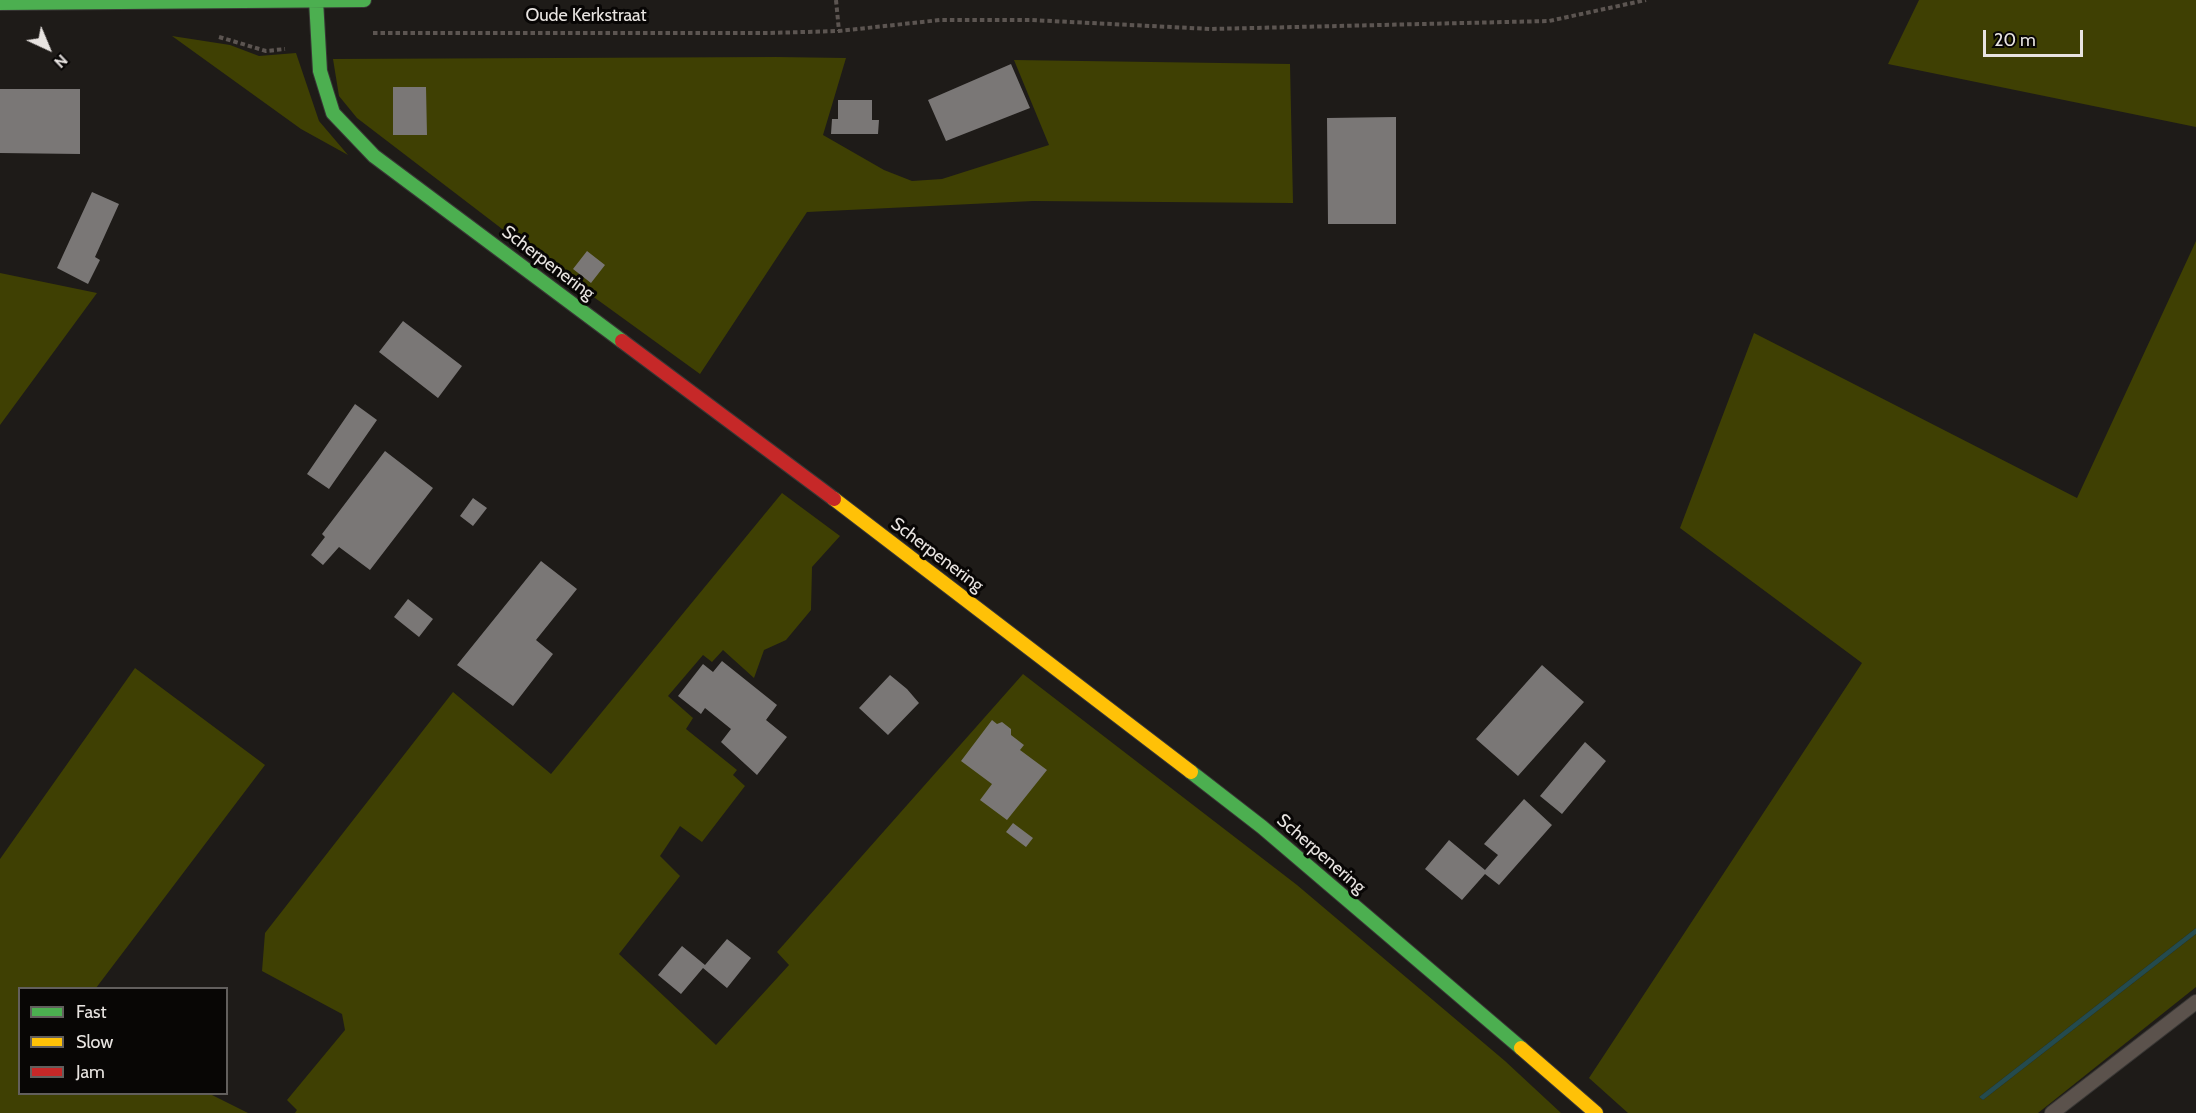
<!DOCTYPE html>
<style>
body{margin:0}
#map{position:relative;width:2196px;height:1113px;overflow:hidden;background:#1e1b18;font-family:Cabin,sans-serif}
canvas{display:block}
.legend{position:absolute;left:18px;top:987px;width:210px;height:108px;box-sizing:border-box;background:#080605;border:2px solid #625f5d;margin:0;padding:8px 10px;list-style:none;font-size:18px;color:#e8e4e1}
.legend li{display:flex;align-items:center;gap:12px;height:30px}
.legend b{width:30px;border:2px solid #625f5d}
.north{position:absolute;left:18px;top:18px;width:60px;height:60px;-webkit-text-stroke:4px #080605;paint-order:stroke;rotate:136deg;font-size:16px;font-weight:700;line-height:24px;text-align:center;color:#e8e4e1}
.north::after{content:'';display:block;margin:auto;width:21px;height:27px;background:#e8e4e1;clip-path:polygon(50% 0,100% 100%,50% 72%,0 100%)}
.scale{position:absolute;left:1983px;top:30px;width:100px;height:27px;box-sizing:border-box;border:3px solid #e8e4e1;border-top:0;padding-left:8px;font-size:18px;line-height:21px;white-space:nowrap;color:#e8e4e1;-webkit-text-stroke:4px #080605;paint-order:stroke}
</style>
<div id="map">
<canvas width="2196" height="1113"></canvas>
<ul class="legend">
<li><b style="height:8px;background:#4caf50"></b>Fast</li>
<li><b style="height:8px;background:#ffc107"></b>Slow</li>
<li><b style="height:8px;background:#c62828"></b>Jam</li>
</ul>
<div class="north">N</div>
<div class="scale">20 m</div>
</div>
<script>
const ctx = document.querySelector('canvas').getContext('2d');
ctx.lineJoin = 'round';
function fill(path, color) {
  ctx.fillStyle = color;
  ctx.fill(path, 'evenodd');
}
function toPath(rows) {
  const path = new Path2D();
  for (const r of rows) {
    path.moveTo(r[0], r[1]);
    for (let i = 2; i < r.length; i += 2) path.lineTo(r[i], r[i + 1]);
  }
  return path;
}
function trace(path, color, width, dash) {
  ctx.strokeStyle = color;
  ctx.lineWidth = width;
  ctx.lineCap = dash ? 'butt' : 'round';
  ctx.setLineDash(dash || []);
  ctx.stroke(path);
}
function drawText(font, color, halo, rows, align = 'center') {
  ctx.font = font + ' Cabin,sans-serif';
  ctx.lineWidth = 6;
  ctx.setLineDash([]);
  ctx.textBaseline = 'middle';
  ctx.strokeStyle = halo;
  ctx.fillStyle = color;
  for (const [text, x, y, turn = 0] of rows) {
    ctx.save();
    ctx.translate(x, y);
    ctx.rotate((+turn || 0) * Math.PI / 180);
    ctx.textAlign = isNaN(turn) ? turn : align;
    if (halo) ctx.strokeText(text, 0, 0);
    ctx.fillText(text, 0, 0);
    ctx.restore();
  }
}
const green = toPath([
 [1919,0,2196,0,2196,127,1888,64],
 [172,36,230,45,259,56,296,53,319,121,348,155,301,129],
 [776,57,846,58,823,135,884,170,912,181,942,179,1049,145,1014,60,1290,64,1293,203,1033,201,807,212,700,374,544,261,357,118,339,96,333,59],
 [2196,241,2196,928,1979,1097,1983,1100,2196,934,2196,987,2038,1113,1628,1113,1589,1078,1862,663,1680,528,1754,333,2077,498],
 [0,273,97,293,0,425],
 [782,493,840,536,812,567,811,610,786,640,764,650,754,678,723,650,712,662,703,655,668,696,693,718,686,729,737,770,733,775,745,786,702,842,680,826,660,856,680,876,619,954,716,1045,789,965,777,952,1023,674,1297,885,1505,1061,1561,1113,295,1113,297,1110,287,1100,345,1030,342,1014,262,971,265,933,453,692,551,774],
 [135,668,265,765,96,988,20,988,20,1094,210,1094,248,1113,0,1113,0,859]
]);
const water = toPath([
 [2196,928,2196,934,1983,1100,1979,1097]
]);
const building = toPath([
 [1011,64,1030,108,946,141,928,100],
 [393,87,426,87,427,135,393,135],
 [0,89,80,89,80,154,0,153],
 [838,100,872,100,872,120,879,120,878,134,831,134,832,119,838,119],
 [1396,117,1396,224,1328,224,1327,118],
 [92,192,119,204,95,257,100,260,88,284,57,268],
 [587,251,605,265,591,283,573,269],
 [403,321,462,366,438,398,379,352],
 [355,404,377,420,329,489,307,474],
 [385,451,433,488,370,570,339,547,323,565,311,555,325,537,322,534],
 [473,498,487,508,473,526,460,516],
 [541,561,577,589,536,640,553,654,513,706,457,665],
 [408,599,433,619,419,637,394,617],
 [722,661,777,705,766,720,787,737,757,775,721,742,731,729,705,708,701,714,678,696,703,664,713,672],
 [1542,665,1584,702,1518,776,1476,739],
 [890,675,907,689,919,703,888,735,859,708],
 [992,720,997,724,1002,722,1011,729,1011,735,1024,745,1020,750,1047,770,1007,820,980,800,992,784,961,761],
 [1585,742,1606,761,1562,814,1540,796],
 [1524,799,1552,825,1499,885,1485,874,1462,900,1425,869,1449,840,1485,870,1498,855,1484,844],
 [1013,823,1033,838,1026,847,1006,832],
 [727,939,751,958,727,988,703,968,681,994,658,975,682,946,705,965]
]);
const path = toPath([
 [836,0,839,31],
 [373,33,769,33,839,31,940,20,1031,20,1211,29,1549,21,1646,0],
 [219,37,266,51,285,49]
]);
const lane = toPath([
 [2052,1113,2196,1002]
]);
const fast = toPath([
 [316,0,320,71,333,113,374,156,622,341],
 [0,3,364,0],
 [1191,772,1262,827,1521,1048]
]);
const slow = toPath([
 [834,499,1191,772],
 [1521,1048,1596,1113]
]);
const jam = toPath([
 [622,341,834,499]
]);
const streetNames = [
 ["Oude Kerkstraat",586,16],
 ["Scherpenering",548,263,37],
 ["Scherpenering",937,555,37],
 ["Scherpenering",1321,854,41]
];
fill(green, '#3f4003');
fill(water, '#244b4e');
fill(building, '#7a7776');
trace(lane, '#393735', 16);
trace(fast, '#393735', 16);
trace(slow, '#393735', 16);
trace(jam, '#393735', 16);
trace(path, '#5c5551', 4, [4.5, 3]);
trace(lane, '#5b524c', 14);
trace(fast, '#4caf50', 14);
trace(slow, '#ffc107', 14);
trace(jam, '#c62828', 14);
drawText('18px', '#e8e4e1', '#080605', streetNames);
</script>
